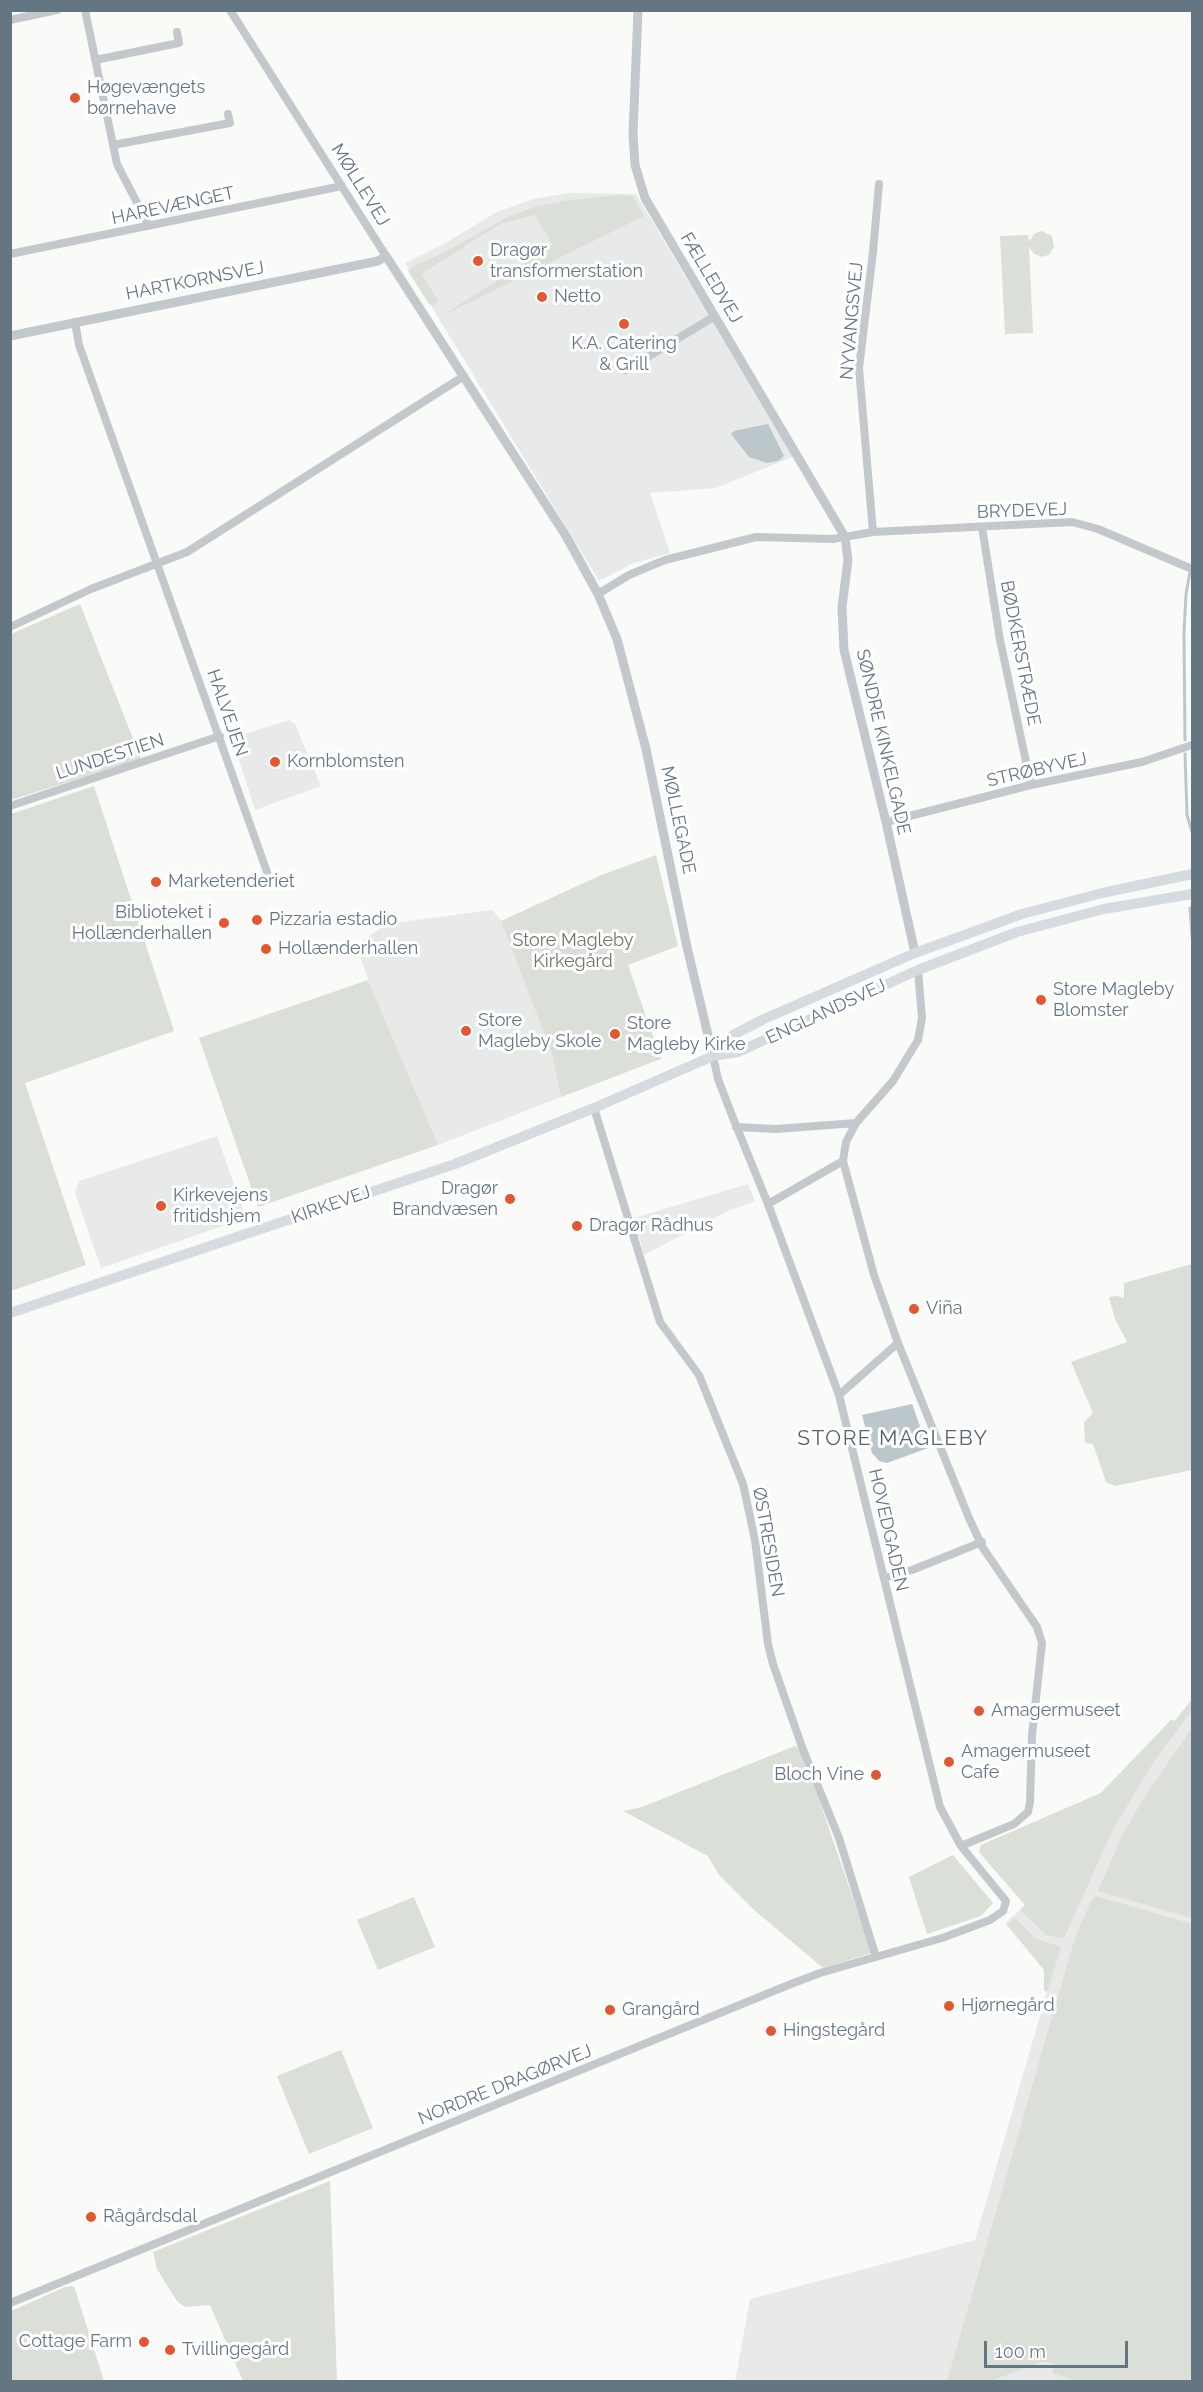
<!DOCTYPE html>
<meta charset="utf-8">
<style>
body{margin:0}
#map{position:relative;width:1203px;height:2392px;overflow:hidden;background:#fafaf8;font-family:Raleway,sans-serif}
canvas{display:block}
.frame{position:absolute;inset:0;border:12px solid #657683;pointer-events:none}
.scale{position:absolute;left:984px;top:2341px;width:144px;height:27px;box-sizing:border-box;border:3px solid #657683;border-top:0;padding-left:8px;font-size:18px;line-height:21px;white-space:nowrap;color:#657683;-webkit-text-stroke:4px #fff;paint-order:stroke}
</style>
<div id="map">
<canvas width="1203" height="2392"></canvas>
<div class="frame"></div>
<div class="scale">100 m</div>
</div>
<script>
const ctx = document.querySelector('canvas').getContext('2d');
ctx.lineJoin = 'round';
function fill(path, color) {
  ctx.fillStyle = color;
  ctx.fill(path, 'evenodd');
}
function toPath(rows) {
  const path = new Path2D();
  for (const r of rows) {
    path.moveTo(r[0], r[1]);
    for (let i = 2; i < r.length; i += 2) path.lineTo(r[i], r[i + 1]);
  }
  return path;
}
function trace(path, color, width, dash) {
  ctx.strokeStyle = color;
  ctx.lineWidth = width;
  ctx.lineCap = dash ? 'butt' : 'round';
  ctx.setLineDash(dash || []);
  ctx.stroke(path);
}
function drawText(font, color, halo, rows, align = 'center') {
  ctx.font = font + ' Raleway,sans-serif';
  ctx.lineWidth = 6;
  ctx.setLineDash([]);
  ctx.textBaseline = 'middle';
  ctx.strokeStyle = halo;
  ctx.fillStyle = color;
  for (const [text, x, y, turn = 0] of rows) {
    ctx.save();
    ctx.translate(x, y);
    ctx.rotate((+turn || 0) * Math.PI / 180);
    ctx.textAlign = isNaN(turn) ? turn : align;
    if (halo) ctx.strokeText(text, 0, 0);
    ctx.fillText(text, 0, 0);
    ctx.restore();
  }
}
const built = toPath([
 [569,193,636,194,684,275,735,354,795,456,716,488,650,493,670,553,634,563,599,581,405,263,440,246,497,212,533,199],
 [289,720,295,724,321,786,255,810,232,738],
 [492,910,502,921,551,1051,561,1097,438,1145,380,1011,356,946,386,924],
 [217,1136,246,1218,101,1268,75,1193,79,1181],
 [748,1184,755,1201,728,1211,644,1255,634,1218],
 [1192,1699,1192,2381,735,2382,750,2299,975,2240,1047,1992,1044,1990,1045,1970,1005,1923,1025,1905,979,1852,981,1845,1101,1793,1171,1720,1175,1721]
]);
const green = toPath([
 [617,195,633,196,644,216,440,317,553,245,534,215,500,224,421,274,439,302,433,305,429,304,408,271,413,266,441,254,510,216,535,207,564,201],
 [1041,231,1052,236,1054,247,1050,254,1043,257,1034,254,1029,247,1033,333,1005,334,1000,236,1028,235,1029,242,1034,234],
 [80,604,141,759,11,800,11,634],
 [94,786,174,1031,25,1083,86,1265,11,1291,11,814],
 [656,855,678,946,628,965,661,1059,561,1097,551,1051,501,921,599,876],
 [368,980,438,1145,258,1207,199,1038],
 [1192,1264,1192,1470,1115,1486,1106,1482,1093,1444,1085,1443,1084,1422,1093,1413,1071,1362,1127,1342,1115,1319,1109,1297,1117,1296,1124,1298,1124,1283],
 [1192,1699,1192,1710,1153,1763,1113,1829,1064,1938,1046,1935,1020,1910,1025,1905,979,1852,981,1845,1101,1793,1171,1720,1175,1721],
 [1192,1728,1192,1918,1098,1891,1121,1838,1142,1801],
 [795,1746,799,1749,819,1800,872,1953,823,1968,752,1908,719,1875,708,1856,623,1811,642,1807],
 [953,1855,993,1903,981,1916,927,1934,909,1877],
 [1096,1896,1192,1924,1192,2381,1077,2381,1052,2373,1054,2364,1044,2361,990,2381,947,2381,1075,1938,1092,1899],
 [414,1897,435,1947,378,1970,357,1920],
 [1015,1918,1036,1939,1061,1947,1047,1992,1044,1990,1044,1970,1007,1925],
 [341,2050,373,2128,309,2154,277,2076],
 [330,2181,337,2381,243,2381,210,2305,185,2307,177,2301,157,2269,153,2252],
 [74,2286,104,2381,11,2381,11,2311,65,2287]
]);
const water = toPath([
 [768,424,784,456,778,461,767,463,749,457,731,434,734,431],
 [912,1404,928,1448,887,1463,879,1461,872,1453,862,1415]
]);
const stream = toPath([
 [1185,740,1184,633,1186,594,1190,572],
 [1185,754,1187,815,1192,832],
 [1190,908,1192,937]
]);
const minor = toPath([
 [85,10,117,164,149,226],
 [230,10,386,256],
 [10,20,57,10],
 [95,60,179,43,177,32],
 [113,145,230,123,228,114],
 [10,254,342,186],
 [75,322,79,345,267,872],
 [626,370,715,316],
 [982,527,1000,640,1031,785],
 [873,532,859,368,873,252,879,184],
 [598,594,629,575,665,560,756,537,833,539,873,532,1072,522,1098,529,1192,569],
 [10,627,91,589,187,552,464,376],
 [10,806,220,736],
 [886,822,1031,785,1142,762,1192,745],
 [918,970,922,1018,918,1040,893,1081,856,1123,846,1142,843,1161,874,1275,898,1343,969,1518,983,1548,1037,1627,1042,1643,1032,1735,1030,1803,1028,1812,1014,1824,961,1846],
 [594,1108,660,1322,699,1375,743,1484,755,1540,768,1644,773,1664,802,1747,839,1838,876,1957],
 [736,1127,776,1129,856,1123],
 [768,1204,843,1161],
 [839,1395,898,1343],
 [884,1578,912,1570,982,1542],
 [10,2303,791,1984,820,1973,942,1938,990,1920,1003,1911,1006,1901,961,1846,940,1807,839,1395,768,1204,733,1118,718,1079,713,1056]
]);
const tertiary = toPath([
 [638,10,633,134,635,165,645,198,845,537,848,560,842,607,844,650,886,822,915,953],
 [10,336,378,261,386,256,566,536,598,594,617,639,646,749,687,947,713,1056]
]);
const secondary = toPath([
 [713,1056,733,1035,764,1019,915,953,1022,914,1102,893,1192,874],
 [10,1313,455,1164,594,1108,713,1056,738,1052,918,970,1017,932,1104,909,1192,894]
]);
const markers = [
 [75,98,6,"#e4572e"],
 [478,261,6,"#e4572e"],
 [542,297,6,"#e4572e"],
 [624,324,6,"#e4572e"],
 [275,762,6,"#e4572e"],
 [156,882,6,"#e4572e"],
 [257,920,6,"#e4572e"],
 [224,923,6,"#e4572e"],
 [266,949,6,"#e4572e"],
 [1041,1000,6,"#e4572e"],
 [466,1031,6,"#e4572e"],
 [615,1034,6,"#e4572e"],
 [510,1199,6,"#e4572e"],
 [161,1206,6,"#e4572e"],
 [577,1226,6,"#e4572e"],
 [914,1309,6,"#e4572e"],
 [979,1711,6,"#e4572e"],
 [949,1762,6,"#e4572e"],
 [876,1775,6,"#e4572e"],
 [949,2006,6,"#e4572e"],
 [610,2010,6,"#e4572e"],
 [771,2031,6,"#e4572e"],
 [91,2217,6,"#e4572e"],
 [144,2342,6,"#e4572e"],
 [170,2350,6,"#e4572e"]
];
const poiNames = [
 ["Høgevængets",87,88],
 ["børnehave",87,109],
 ["Dragør",490,251],
 ["transformerstation",490,272],
 ["Netto",554,297],
 ["K.A. Catering",624,344,"center"],
 ["& Grill",624,365,"center"],
 ["Kornblomsten",287,762],
 ["Marketenderiet",168,882],
 ["Biblioteket i",212,913,"right"],
 ["Hollænderhallen",212,934,"right"],
 ["Pizzaria estadio",269,920],
 ["Hollænderhallen",278,949],
 ["Store Magleby",1053,990],
 ["Blomster",1053,1011],
 ["Store",478,1021],
 ["Magleby Skole",478,1042],
 ["Store",627,1024],
 ["Magleby Kirke",627,1045],
 ["Dragør",498,1189,"right"],
 ["Brandvæsen",498,1210,"right"],
 ["Kirkevejens",173,1196],
 ["fritidshjem",173,1217],
 ["Dragør Rådhus",589,1226],
 ["Viña",926,1309],
 ["Amagermuseet",991,1711],
 ["Amagermuseet",961,1752],
 ["Cafe",961,1773],
 ["Bloch Vine",864,1775,"right"],
 ["Hjørnegård",961,2006],
 ["Grangård",622,2010],
 ["Hingstegård",783,2031],
 ["Rågårdsdal",103,2217],
 ["Cottage Farm",132,2342,"right"],
 ["Tvillingegård",182,2350]
];
const streetNames = [
 ["MØLLEVEJ",360,185,58],
 ["HAREVÆNGET",173,206,-12],
 ["FÆLLEDVEJ",711,278,59],
 ["HARTKORNSVEJ",195,281,-11],
 ["NYVANGSVEJ",852,321,-85],
 ["BRYDEVEJ",1022,511,-2],
 ["BØDKERSTRÆDE",1020,653,79],
 ["HALVEJEN",227,713,71],
 ["SØNDRE KINKELGADE",883,742,77],
 ["LUNDESTIEN",110,757,-18],
 ["STRØBYVEJ",1037,770,-13],
 ["MØLLEGADE",678,820,78],
 ["ENGLANDSVEJ",826,1012,-25],
 ["KIRKEVEJ",331,1205,-19],
 ["HOVEDGADEN",888,1530,77],
 ["ØSTRESIDEN",768,1542,80],
 ["NORDRE DRAGØRVEJ",505,2085,-22]
];
const parkNames = [
 ["Store Magleby",573,941],
 ["Kirkegård",573,962]
];
const quarterNames = [
 ["STORE MAGLEBY",893,1439]
];
fill(built, '#e8e9e9');
fill(green, '#dadfd7');
fill(water, '#bbc7cb');
trace(stream, '#bbc7cb', 3);
trace(minor, '#c3c8cc', 8);
trace(tertiary, '#c3c8cc', 9);
trace(secondary, '#d6dbdf', 10);
for (const [x, y, r, color] of markers) {
  const dot = new Path2D();
  dot.arc(x, y, r, 0, 2 * Math.PI);
  ctx.fillStyle = color;
  ctx.fill(dot);
  trace(dot, '#fff', 2);
}
drawText('18px', '#657683', '#fff', poiNames, 'left');
drawText('18px', '#657683', '#fff', streetNames);
drawText('18px', '#687a64', '#fff', parkNames);
ctx.letterSpacing = '1.5px';
drawText('21px', '#57646e', '#fff', quarterNames);
ctx.letterSpacing = '0px';
</script>
